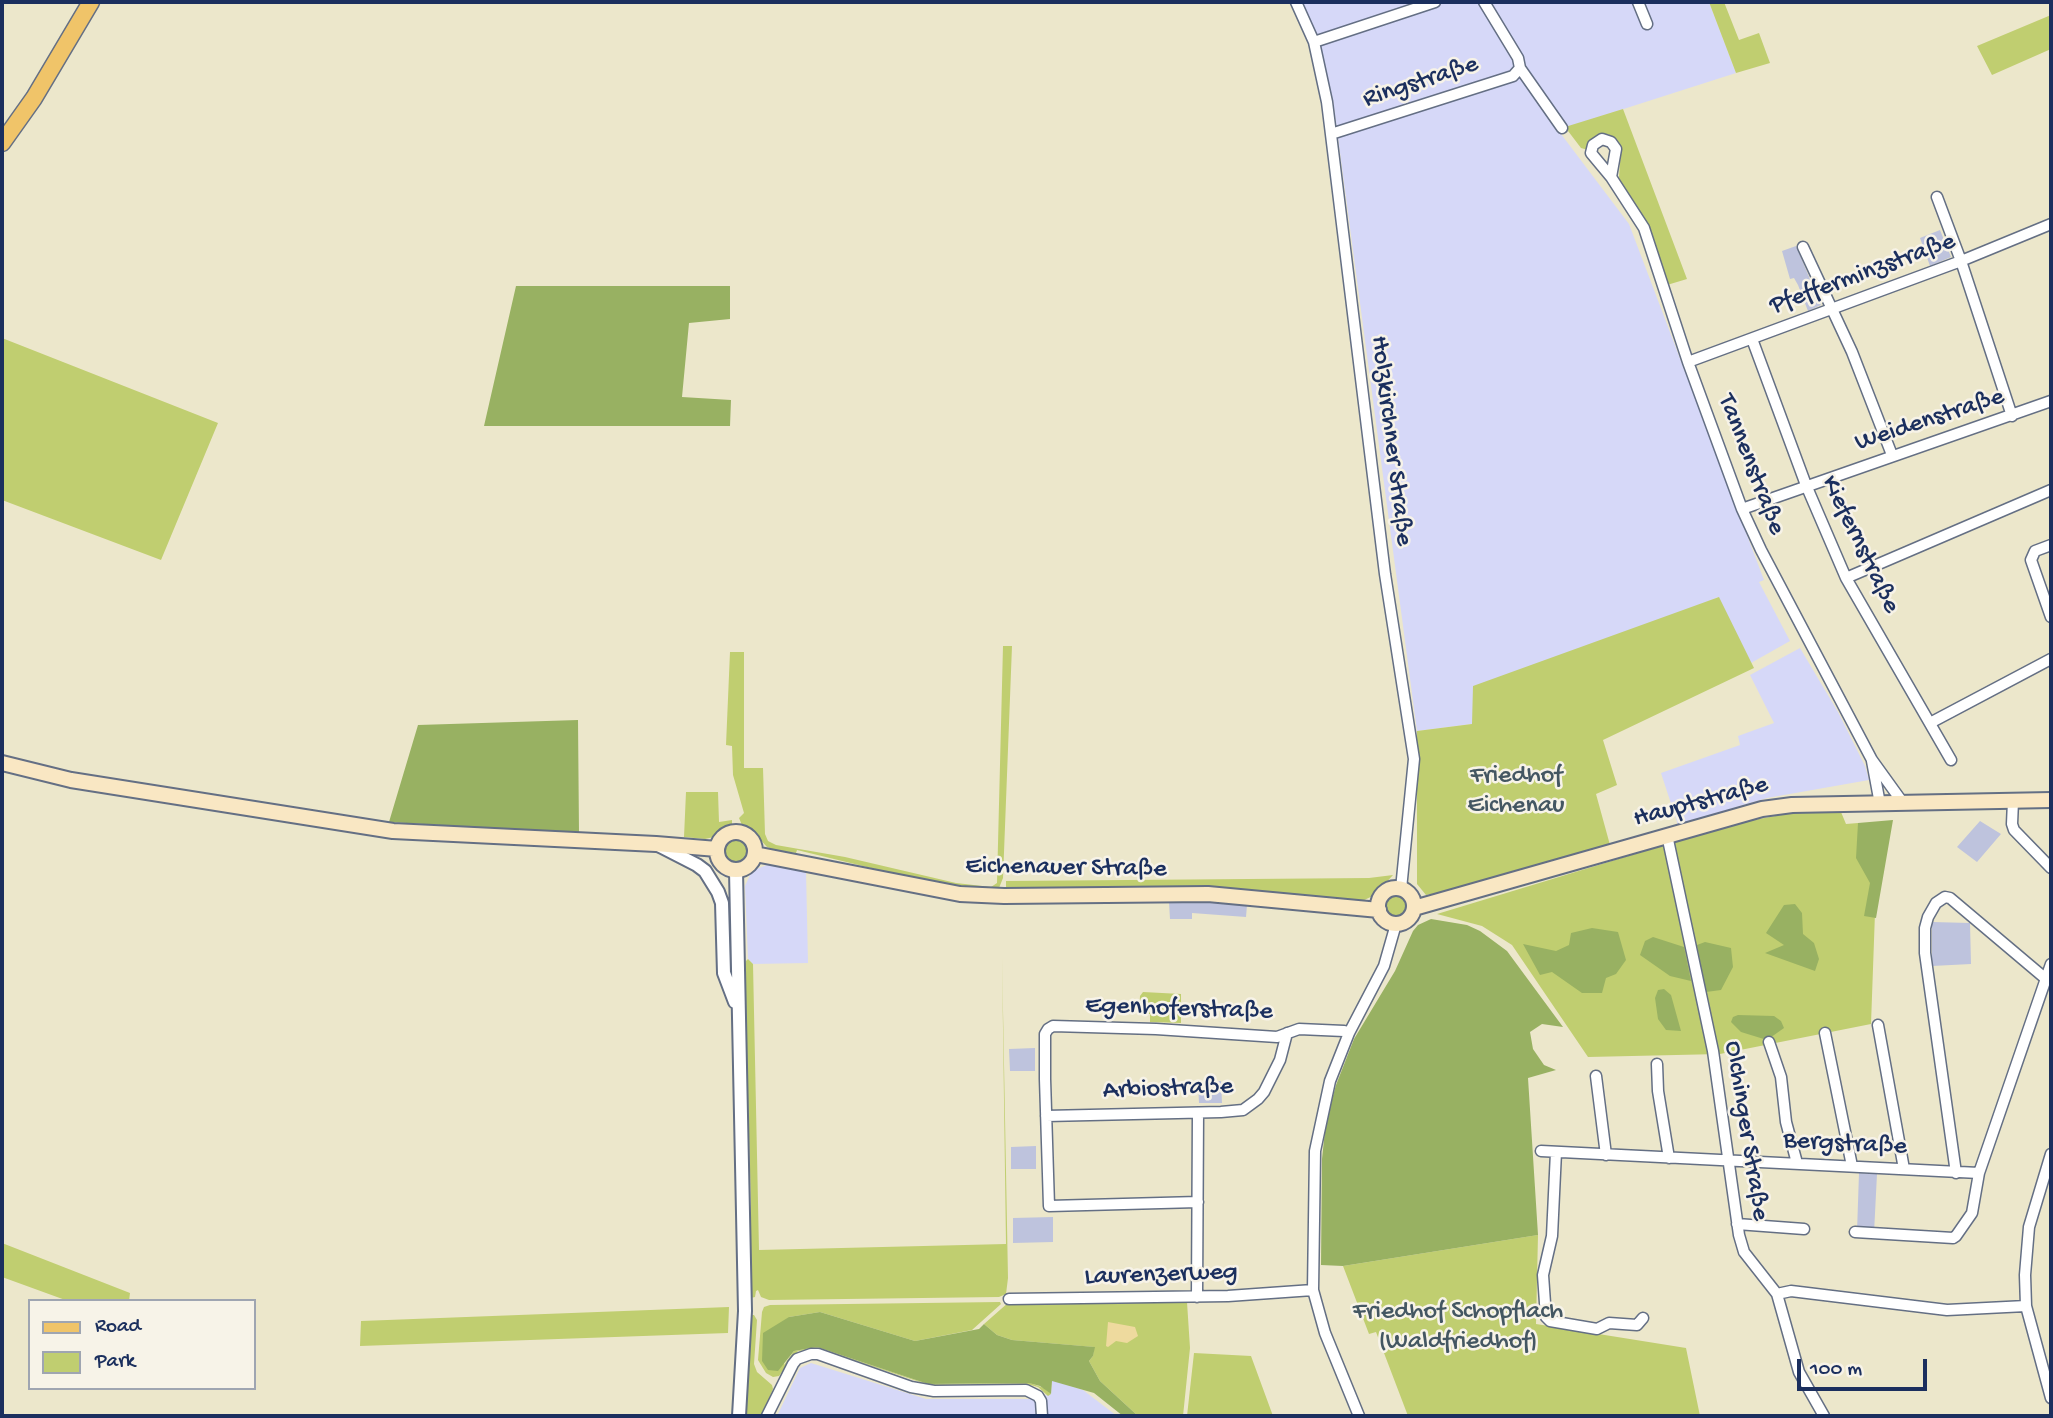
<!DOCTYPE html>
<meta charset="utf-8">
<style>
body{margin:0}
#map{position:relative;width:2053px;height:1418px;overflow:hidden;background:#ece7cb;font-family:"Gochi Hand",sans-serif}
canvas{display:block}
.frame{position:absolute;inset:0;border:4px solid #1b2f5e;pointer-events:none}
.legend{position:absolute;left:28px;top:1299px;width:228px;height:91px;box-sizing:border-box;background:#f7f3e8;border:2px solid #9fa5b1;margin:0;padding:9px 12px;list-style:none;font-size:21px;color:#1b2f5e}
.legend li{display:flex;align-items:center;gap:14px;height:35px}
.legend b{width:35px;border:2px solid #9fa5b1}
.scale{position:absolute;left:1797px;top:1359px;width:130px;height:32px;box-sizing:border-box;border:4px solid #1b2f5e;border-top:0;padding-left:9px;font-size:21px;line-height:24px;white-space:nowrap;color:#1b2f5e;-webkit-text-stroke:5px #f7f3e8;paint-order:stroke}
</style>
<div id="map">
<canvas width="2053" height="1418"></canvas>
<div class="frame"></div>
<ul class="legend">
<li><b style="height:9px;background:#f0c469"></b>Road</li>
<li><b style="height:19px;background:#c0ce70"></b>Park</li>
</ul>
<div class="scale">100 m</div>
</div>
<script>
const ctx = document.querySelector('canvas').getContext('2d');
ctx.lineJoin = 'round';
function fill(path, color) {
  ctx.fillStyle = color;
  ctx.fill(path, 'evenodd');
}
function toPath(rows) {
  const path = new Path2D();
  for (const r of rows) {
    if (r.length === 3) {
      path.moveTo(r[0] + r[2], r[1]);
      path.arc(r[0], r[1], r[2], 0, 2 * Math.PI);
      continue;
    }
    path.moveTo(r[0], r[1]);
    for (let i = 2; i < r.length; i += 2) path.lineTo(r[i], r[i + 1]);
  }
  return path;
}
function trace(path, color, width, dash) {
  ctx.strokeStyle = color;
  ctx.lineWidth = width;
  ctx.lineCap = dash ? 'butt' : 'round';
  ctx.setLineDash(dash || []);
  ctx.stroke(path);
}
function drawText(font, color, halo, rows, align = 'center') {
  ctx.font = font + ' "Gochi Hand",sans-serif';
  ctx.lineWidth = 5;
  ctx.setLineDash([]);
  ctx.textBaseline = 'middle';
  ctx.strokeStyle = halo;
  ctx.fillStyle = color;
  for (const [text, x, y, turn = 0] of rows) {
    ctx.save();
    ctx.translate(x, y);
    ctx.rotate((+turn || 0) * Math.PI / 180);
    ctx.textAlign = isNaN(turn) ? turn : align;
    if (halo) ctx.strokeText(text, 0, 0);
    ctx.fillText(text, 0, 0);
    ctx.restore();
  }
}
const built = toPath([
 [1301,2,1709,2,1736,73,1558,130,1629,224,1764,580,1759,582,1790,641,1751,663,1718,597,1472,724,1417,731,1333,100,1318,43],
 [1800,648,1838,712,1865,766,1869,780,1767,798,1678,825,1661,773,1740,745,1738,736,1774,723,1750,675],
 [767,865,806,871,808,963,753,964,748,959,745,886,750,875,754,870],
 [811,1363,926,1399,1031,1399,1051,1394,1052,1380,1083,1390,1117,1416,777,1416,800,1368]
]);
const industrial = toPath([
 [1940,230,1951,257,1930,266,1920,238],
 [1796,246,1821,305,1808,311,1798,285,1794,278,1790,279,1782,251],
 [1980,821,2001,834,1977,862,1957,847],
 [1193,901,1247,905,1246,917,1192,913,1192,919,1170,919,1169,902],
 [1932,922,1970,923,1971,964,1932,966],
 [1035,1048,1035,1071,1010,1071,1009,1049],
 [1221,1081,1222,1103,1199,1103,1198,1082],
 [1036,1146,1036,1169,1011,1169,1011,1147],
 [1859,1173,1877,1174,1874,1233,1857,1232],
 [1053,1217,1053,1242,1013,1243,1013,1218]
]);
const green = toPath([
 [1709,2,1724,2,1739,40,1759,33,1770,63,1736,73],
 [2051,15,2051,49,1992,75,1977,46],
 [1623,109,1687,279,1667,285,1645,221,1621,186,1619,177,1621,149,1618,142,1608,134,1601,134,1590,140,1588,150,1581,148,1565,127],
 [2,338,218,423,161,560,2,500],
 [1719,597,1754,668,1603,740,1617,785,1596,794,1610,845,1522,874,1475,887,1426,895,1417,884,1417,731,1472,724,1473,686],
 [1003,646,1012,646,1003,878,999,888,995,891,945,886,797,850,796,853,775,850,767,847,756,835,742,825,739,818,744,813,733,775,732,746,726,745,730,652,744,652,744,768,763,768,765,834,768,841,776,845,845,857,956,883,991,887,997,883],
 [686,792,718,792,719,822,732,820,732,824,714,837,705,839,684,837],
 [1841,812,1846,824,1858,823,1876,885,1871,1024,1720,1054,1588,1057,1512,945,1482,926,1437,914,1737,823,1792,813],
 [736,851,15],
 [1393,875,1375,895,1362,901,1226,888,1133,887,1007,891,1006,888,1006,881,1369,878],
 [1396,906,14],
 [1002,957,1008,1278,1006,1294,999,1297,769,1300,761,1297,758,1290,756,1291,755,1297,751,1298,751,1203,744,967,746,961,748,959,753,964,759,1250,1006,1244],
 [1143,992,1181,994,1181,1023,1150,1022,1150,1014,1139,1014,1140,996],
 [1538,1235,1536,1324,1686,1348,1700,1416,1408,1416,1376,1332,1369,1334,1343,1266],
 [2,1243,130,1293,129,1301,68,1301,2,1277],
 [1000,1302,1001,1304,972,1330,915,1341,820,1312,789,1317,784,1365,794,1351,817,1347,928,1384,1030,1383,1044,1388,1051,1394,1048,1396,1038,1387,1027,1384,929,1385,820,1349,798,1351,779,1376,773,1377,766,1373,758,1360,762,1312,764,1307,770,1305],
 [1009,1302,1187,1302,1190,1348,1183,1416,1138,1416,1100,1381,1089,1361,1093,1356,1094,1347,1012,1340,997,1335,984,1324],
 [729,1307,728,1333,360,1346,361,1321],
 [750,1315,754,1315,757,1320,754,1364,757,1372,772,1385,773,1389,762,1416,744,1416],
 [1194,1353,1251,1356,1273,1416,1187,1416]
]);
const forest = toPath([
 [516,286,730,286,730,319,689,323,682,397,731,400,730,426,484,426],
 [578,720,579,833,389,822,418,725],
 [1893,820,1876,918,1864,916,1870,883,1856,858,1858,823],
 [1795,904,1802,913,1803,934,1814,943,1819,959,1815,971,1765,953,1784,945,1766,933,1784,905],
 [1431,919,1467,925,1480,931,1507,951,1563,1027,1542,1024,1530,1032,1533,1049,1544,1065,1556,1070,1528,1078,1538,1235,1343,1266,1321,1265,1322,1159,1326,1121,1336,1085,1354,1039,1395,971,1413,931,1418,925],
 [1592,928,1618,932,1626,960,1616,974,1606,978,1602,993,1582,993,1552,972,1540,975,1523,944,1556,951,1569,945,1571,933],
 [1653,937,1684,947,1691,981,1670,976,1640,955,1645,941],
 [1705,942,1731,948,1733,967,1721,990,1706,992,1697,945],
 [1664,989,1671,995,1681,1031,1666,1030,1658,1019,1655,998,1658,990],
 [1738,1015,1774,1016,1781,1021,1784,1028,1767,1040,1741,1032,1731,1022,1733,1017],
 [820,1312,915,1341,979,1329,984,1324,997,1335,1012,1340,1095,1347,1093,1356,1089,1361,1100,1381,1138,1416,1123,1416,1094,1393,1052,1381,1051,1394,1040,1386,1029,1383,928,1384,817,1347,794,1351,778,1371,768,1370,762,1361,763,1333,789,1317]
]);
const sand = toPath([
 [1108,1322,1135,1327,1138,1336,1127,1343,1116,1341,1108,1347,1106,1346]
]);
const minor = toPath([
 [1296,2,1314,42,1327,102,1385,574,1414,759,1401,889],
 [1484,2,1518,58,1520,68,1562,128],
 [1638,2,1647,24],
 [1314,42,1435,2],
 [1331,134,1513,76,1520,68],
 [1611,177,1616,149,1611,142,1602,139,1593,145,1591,153,1611,177,1644,228,1688,362,1742,509,1761,550,1872,760,1903,803],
 [1937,197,1961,261,2012,416],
 [1803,247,1852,352,1892,455],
 [1752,339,1806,485,1846,578,1951,760],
 [1688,362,1961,261,2051,224],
 [1742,509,2051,401],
 [2051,545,2035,551,2031,560,2051,617],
 [1846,578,2051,490],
 [1930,723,2051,659],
 [1872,761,1880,804],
 [2013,801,2012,824,2014,830,2051,868],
 [1667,835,1713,1051,1739,1235,1744,1252,1777,1294,1799,1372,1824,1416],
 [1878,1025,1904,1169],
 [1825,1033,1852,1166],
 [1769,1042,1781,1077,1786,1122,1797,1163],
 [1657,1064,1658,1091,1669,1158],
 [1596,1076,1606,1155],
 [1046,1116,1221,1112,1243,1110,1258,1099,1264,1092,1280,1060,1287,1033],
 [1541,1151,1979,1173],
 [1556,1152,1552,1236,1543,1275,1546,1317,1550,1321,1597,1329,1609,1323,1637,1325,1643,1318],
 [2051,1154,2029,1227,2025,1275,2026,1306,2051,1398],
 [1956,1173,1925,953,1925,928,1928,917,1936,903,1945,897,1950,898,2046,979],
 [1198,1202,1049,1206,1045,1079,1045,1034,1048,1029,1053,1026,1156,1029,1277,1037,1299,1029,1344,1031,1349,1033],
 [1737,1224,1804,1229],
 [1855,1232,1953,1238,1956,1236,1972,1213,1979,1173,2051,964],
 [1777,1294,1791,1291,1947,1310,2026,1306],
 [1197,1297,1198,1113],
 [1009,1299,1228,1296,1313,1290],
 [767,1416,793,1364,797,1359,811,1354,818,1354,911,1387,934,1391,1026,1390,1038,1396,1041,1401,1042,1416],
 [1359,1416,1325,1333,1313,1290,1315,1151,1330,1081,1349,1033,1384,966,1396,924]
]);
const tertiary = toPath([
 [658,845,697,865,705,871,718,892,722,903,724,973,735,1002],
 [736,871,745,1311,739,1416]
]);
const secondary = toPath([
 [2,763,71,780,393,831,656,844,717,849],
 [736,851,19],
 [755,854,960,894,1004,896,1208,894,1379,910],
 [1396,906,18],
 [1414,908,1762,809,1792,805,2051,800]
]);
const primary = toPath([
 [2,143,34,98,91,2]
]);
const streetNames = [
 ["Ringstraße",1421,83,-18],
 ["Pfefferminzstraße",1863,275,-20],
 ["Weidenstraße",1930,421,-18],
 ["Holzkirchner Straße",1390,441,83],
 ["Tannenstraße",1750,465,69],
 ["Kiefernstraße",1859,545,64],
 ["Hauptstraße",1701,803,-15],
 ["Eichenauer Straße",1066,869,1],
 ["Egenhoferstraße",1179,1010,2],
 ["Arbiostraße",1168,1090,-2],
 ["Olchinger Straße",1745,1131,81],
 ["Bergstraße",1845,1145,3],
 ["Laurenzerweg",1161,1276,-2]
];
const parkNames = [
 ["Friedhof",1516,777],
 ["Eichenau",1516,807],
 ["Friedhof Schopflach",1458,1313],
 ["(Waldfriedhof)",1458,1343]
];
fill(built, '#d6d8f8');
fill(industrial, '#bec3dd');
fill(green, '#c0ce70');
fill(forest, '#98b162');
fill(sand, '#eeda9e');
trace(minor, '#646f84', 13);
trace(tertiary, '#646f84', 16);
trace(secondary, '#646f84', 18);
trace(primary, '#646f84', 19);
trace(minor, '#fff', 10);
trace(tertiary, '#fff', 12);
trace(secondary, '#f9e7c3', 14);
trace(primary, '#f0c469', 16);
drawText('26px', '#1b2f5e', '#f7f3e8', streetNames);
drawText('26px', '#445762', '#f7f3e8', parkNames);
</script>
